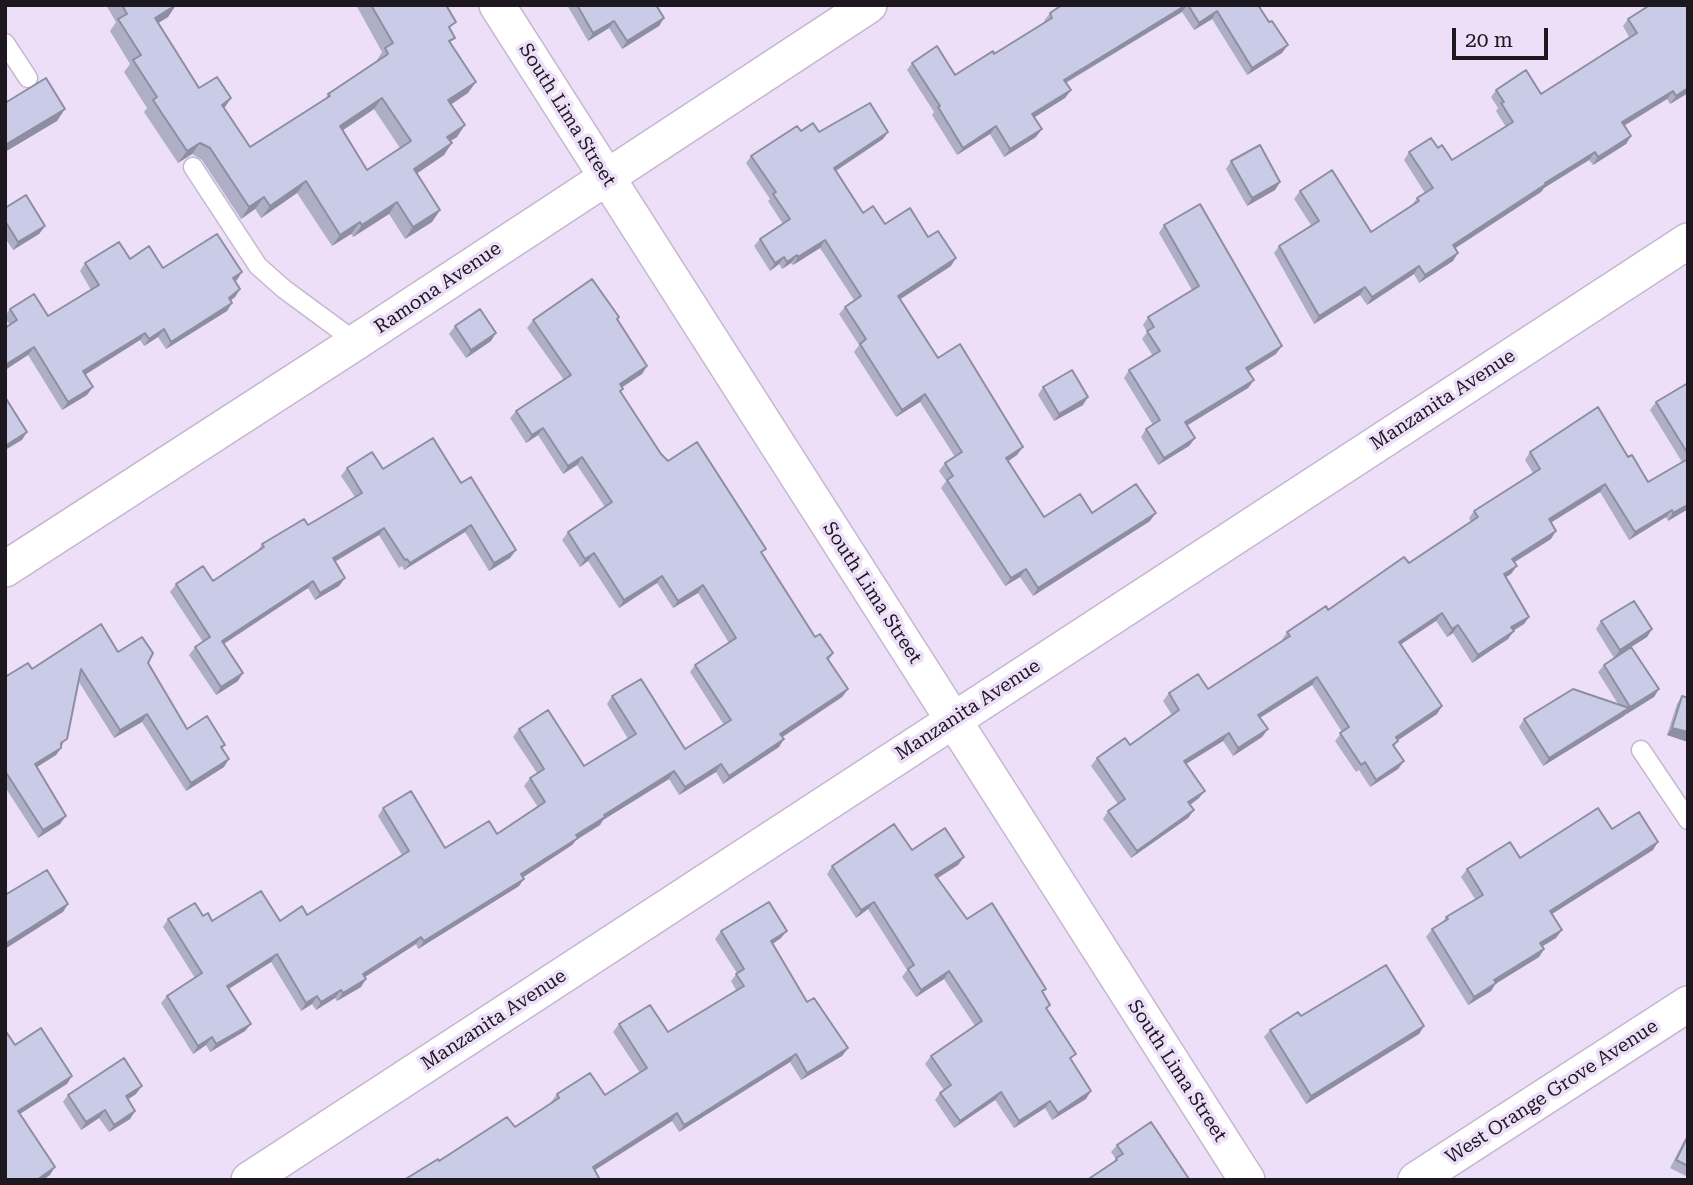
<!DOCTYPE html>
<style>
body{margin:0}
#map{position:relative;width:1693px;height:1185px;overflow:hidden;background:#eedff8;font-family:"Roboto Serif",serif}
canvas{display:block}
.frame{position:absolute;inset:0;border:7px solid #1d1720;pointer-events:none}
.scale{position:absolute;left:1452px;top:28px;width:96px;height:32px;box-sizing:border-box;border:4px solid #1d1720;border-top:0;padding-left:9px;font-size:21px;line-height:24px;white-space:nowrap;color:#1d1720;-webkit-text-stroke:5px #eedff8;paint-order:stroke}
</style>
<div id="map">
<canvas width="1693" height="1185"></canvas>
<div class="frame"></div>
<div class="scale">20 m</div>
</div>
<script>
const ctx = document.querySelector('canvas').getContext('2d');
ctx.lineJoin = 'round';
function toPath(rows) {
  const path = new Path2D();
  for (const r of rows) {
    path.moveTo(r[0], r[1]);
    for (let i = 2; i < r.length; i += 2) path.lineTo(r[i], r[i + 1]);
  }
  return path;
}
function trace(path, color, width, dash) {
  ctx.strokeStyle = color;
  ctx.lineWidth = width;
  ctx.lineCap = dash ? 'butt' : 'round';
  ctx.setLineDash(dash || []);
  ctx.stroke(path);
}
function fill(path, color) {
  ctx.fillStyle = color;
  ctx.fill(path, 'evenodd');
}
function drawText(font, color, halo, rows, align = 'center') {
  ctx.font = font + ' "Roboto Serif",serif';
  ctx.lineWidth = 7;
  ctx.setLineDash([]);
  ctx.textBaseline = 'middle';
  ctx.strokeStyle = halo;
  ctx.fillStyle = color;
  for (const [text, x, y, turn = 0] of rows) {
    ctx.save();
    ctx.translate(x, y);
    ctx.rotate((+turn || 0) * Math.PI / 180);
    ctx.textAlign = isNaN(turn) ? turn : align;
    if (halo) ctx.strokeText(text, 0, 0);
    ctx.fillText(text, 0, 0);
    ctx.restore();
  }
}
const lane = toPath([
 [5,43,28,78],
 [193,167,258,266,284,289,356,342],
 [1641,750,1688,820]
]);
const street = toPath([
 [497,5,1247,1180],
 [5,569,356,342,869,5],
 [249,1180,1688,241],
 [1416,1180,1688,1004]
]);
const wall = toPath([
 [106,5,176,5,168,17,158,23,199,88,231,98,224,108,250,147,325,100,328,94,377,62,377,60,382,52,356,5,435,5,451,30,451,44,468,93,451,104,457,137,450,141,444,155,417,173,440,210,432,222,405,239,389,214,353,237,351,234,332,246,297,193,261,218,255,209,241,219,202,160,192,154,178,163,144,112,147,108,124,72,130,64,110,31,116,22],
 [374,109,400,148,367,170,342,131],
 [567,5,656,5,664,18,659,26,622,49,609,28,588,41],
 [1062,5,1258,5,1282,53,1247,75,1212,19,1194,30,1182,12,1066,83,1071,90,1065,98,1034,117,1036,137,1004,157,990,134,957,155,932,115,934,112,907,70,912,63,955,75,994,54,1045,22,1044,21,1050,13],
 [1628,19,1688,93,1670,104,1667,99,1624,126,1631,136,1626,144,1593,165,1589,160,1544,188,1541,192,1455,248,1453,261,1419,283,1414,274,1367,305,1360,295,1314,324,1274,253,1279,246,1311,225,1294,199,1300,191,1371,232,1412,205,1417,198,1425,193,1404,160,1409,152,1438,148,1452,160,1506,127,1496,111,1498,108,1491,97,1496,90,1541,94,1629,37,1623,26],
 [819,132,888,132,883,139,836,171,863,213,885,224,928,237,951,266,900,299,938,358,1017,455,1008,461,1044,517,1092,513,1150,521,1033,596,1020,577,1005,586,941,488,946,481,939,471,945,463,955,457,920,402,896,417,854,352,859,345,839,314,845,307,854,300,820,248,793,265,791,263,782,269,779,264,770,271,754,246,760,239,783,224,768,201,770,199,746,163,751,156],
 [1231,161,1280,182,1275,190,1247,206,1226,169],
 [5,208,45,226,39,234,13,250,5,238],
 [1164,225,1276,354,1248,371,1254,380,1248,388,1187,425,1195,438,1189,446,1158,465,1141,437,1146,429,1153,425,1124,378,1129,370,1153,356,1142,339,1147,332,1143,325,1148,317,1192,290,1159,233],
 [130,259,163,268,242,272,235,281,240,289,235,297,231,300,232,303,227,311,166,349,158,337,144,346,140,340,85,375,87,395,62,410,28,355,5,370,5,328,10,325,5,318,5,316,10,309,48,316,91,290,80,271,85,263],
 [619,317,617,320,647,366,642,374,622,387,621,392,661,454,762,554,815,637,833,653,829,660,848,689,842,697,782,737,779,747,723,784,716,772,679,795,669,779,603,820,600,825,576,840,572,845,523,877,519,886,418,949,416,944,365,977,361,987,337,1001,335,998,316,1010,312,1004,301,1011,271,962,229,989,251,1024,245,1031,210,1052,206,1045,193,1054,161,1003,167,996,195,978,163,927,168,919,203,916,212,921,280,921,307,915,402,855,378,816,383,808,445,848,497,834,538,807,524,786,530,778,537,773,513,737,519,729,584,766,628,739,607,704,612,696,685,749,724,725,690,672,695,665,729,643,698,593,673,608,657,583,619,608,588,561,580,567,562,540,568,532,605,507,577,465,563,474,538,435,526,443,510,418,516,411,564,380,527,328,533,320],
 [455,326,491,341,466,358,449,334],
 [1688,383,1688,509,1668,521,1666,517,1629,540,1600,492,1551,522,1551,539,1514,562,1511,574,1505,577,1529,617,1524,624,1513,631,1508,639,1472,663,1453,633,1447,637,1436,621,1401,644,1442,706,1437,714,1398,740,1394,747,1404,761,1398,769,1370,787,1359,770,1356,772,1335,741,1342,732,1312,685,1260,718,1268,729,1262,737,1233,756,1223,741,1186,764,1199,798,1190,805,1194,810,1188,818,1131,858,1103,819,1108,811,1118,804,1091,766,1097,758,1130,745,1172,715,1163,701,1169,693,1208,689,1283,641,1282,640,1287,632,1409,563,1471,522,1469,518,1474,511,1533,473,1525,460,1530,452,1628,457,1648,482,1682,462,1650,410,1656,402],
 [1043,387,1083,405,1054,421,1038,395],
 [347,468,383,469,461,483,516,550,510,558,489,571,465,532,404,570,402,566,399,568,379,535,335,562,345,578,339,586,315,600,308,588,224,644,238,681,216,695,189,655,195,647,203,642,170,592,176,584,213,581,257,552,262,544,308,525,355,497,341,476],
 [1601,621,1652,629,1647,637,1631,647,1659,689,1654,697,1543,766,1519,727,1524,719,1618,704,1598,672,1604,665,1614,658,1596,629],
 [118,652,148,663,187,729,225,745,222,748,224,767,186,791,142,722,114,738,79,682,62,747,56,755,37,767,60,824,38,838,5,787,5,677,32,669],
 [1682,696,1688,698,1688,742,1667,735,1677,704],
 [1612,829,1653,850,1552,914,1556,938,1542,946,1544,949,1539,957,1496,983,1491,991,1468,1005,1426,937,1432,929,1442,923,1446,917,1475,899,1461,877,1467,869,1520,858],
 [912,850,964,857,958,865,937,878,967,919,1043,993,1050,1005,1047,1009,1071,1060,1086,1099,1052,1120,1045,1108,1014,1128,995,1100,954,1128,935,1100,940,1093,944,1090,925,1064,931,1056,975,1026,944,979,916,997,902,977,907,970,868,909,856,918,827,874,832,866],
 [721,931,781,938,772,944,807,1002,848,1048,842,1056,801,1080,790,1062,679,1132,672,1121,595,1170,439,1161,515,1127,552,1103,551,1102,557,1094,605,1095,640,1073,613,1032,619,1024,668,1032,736,990,731,981,737,973,715,939],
 [1301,1016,1424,1026,1419,1034,1306,1104,1264,1037,1270,1030],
 [136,1094,128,1099,135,1111,130,1119,109,1132,99,1118,81,1130,63,1102,68,1095],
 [1688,1133,1688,1177,1670,1168],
 [1117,1145,1188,1180,1113,1163,1116,1159,1111,1152]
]);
const shadedWall = toPath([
 [176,5,168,17,147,30,155,18],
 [1187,5,1182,12,1058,87,1064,80],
 [1217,11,1212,19,1194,30,1199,23],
 [664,18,659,26,622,49,627,41],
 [614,21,609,28,588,41,593,33],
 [1288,45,1282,53,1247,75,1252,68],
 [476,82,468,93,440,112,448,100],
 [1688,88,1688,93,1670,104,1676,96],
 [1071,90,1065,98,1027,122,1032,114],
 [1673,91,1667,99,1617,130,1622,122],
 [231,98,223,110,222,105],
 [382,98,374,109,331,138,340,126],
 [65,109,57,121,5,152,5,145],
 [465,125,457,137,439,148,447,137],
 [996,126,990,134,957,155,963,148],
 [1042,129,1036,137,1004,157,1010,149],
 [888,132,883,139,829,175,834,168],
 [1631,136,1626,144,1593,165,1598,157],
 [200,143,192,154,178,163,187,151],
 [452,143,444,155,406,181,414,169],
 [1595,152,1589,160,1544,188,1541,192,1448,253,1453,245,1545,183],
 [306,181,297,193,261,218,270,206],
 [1280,182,1275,190,1247,206,1252,198],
 [264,197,255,209,241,219,249,207],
 [397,202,389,214,353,237,362,225],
 [440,210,432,222,405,239,413,227],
 [360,222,351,234,332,246,340,235],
 [45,226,39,234,13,250,18,242],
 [825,240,820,248,793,265,798,257],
 [1458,253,1453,261,1419,283,1425,275],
 [797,255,791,263,782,269,787,262],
 [784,257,779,264,770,271,775,263],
 [956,258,951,266,893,304,898,296],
 [1419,266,1414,274,1367,305,1372,297],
 [242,272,237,280,227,286,233,278],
 [1365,287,1360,295,1314,324,1319,316],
 [240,289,235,297,224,306,229,298],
 [232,303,227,311,166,349,171,342],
 [164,329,158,337,144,346,149,339],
 [145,333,140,340,78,379,83,371],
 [496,333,491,341,466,358,471,350],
 [1282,346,1276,354,1241,376,1246,368],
 [34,347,28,355,5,370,5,365],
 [647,366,642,374,615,392,620,384],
 [1254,380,1248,388,1180,430,1185,422],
 [93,387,87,395,62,410,68,402],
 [925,394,920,402,896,417,902,410],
 [1088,397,1083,405,1054,421,1059,414],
 [543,428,538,435,526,443,532,435],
 [27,432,22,440,5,450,5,446],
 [1195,438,1189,446,1158,465,1164,458],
 [1023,447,1017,455,1001,466,1006,458],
 [582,457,577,465,563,474,568,466],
 [1605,484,1600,492,1544,527,1549,519],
 [1688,505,1688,509,1668,521,1673,513],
 [1672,510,1666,517,1629,540,1635,532],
 [1156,513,1150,521,1033,596,1038,588],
 [471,525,465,532,404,570,410,563],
 [384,528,379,535,327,566,333,558],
 [1556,531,1551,539,1507,567,1512,559],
 [516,550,510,558,489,571,494,563],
 [594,553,588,561,580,567,585,559],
 [1517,566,1511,574,1498,582,1504,574],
 [1026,569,1020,577,1005,586,1011,578],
 [662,576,657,583,619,608,624,600],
 [345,578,339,586,315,600,320,593],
 [313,581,308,588,217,648,222,641],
 [703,585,698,593,673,608,678,601],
 [1442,613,1436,621,1394,649,1399,642],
 [1529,617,1524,624,1506,635,1511,627],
 [1458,625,1453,633,1447,637,1452,629],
 [1652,629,1647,637,1614,658,1620,650],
 [1514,631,1508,639,1472,663,1478,655],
 [243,673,238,681,216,695,221,687],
 [1317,677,1312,685,1253,722,1258,715],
 [848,689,842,697,775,742,780,734],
 [1659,689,1654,697,1625,715,1630,707],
 [1442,706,1437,714,1391,745,1396,737],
 [1629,708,1624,716,1543,766,1549,758],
 [147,714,142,722,114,738,120,730],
 [1672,728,1688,732,1688,742,1667,735],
 [1268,729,1262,737,1233,756,1238,748],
 [1229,733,1223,741,1178,769,1184,761],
 [784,739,779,747,723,784,729,776],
 [61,748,56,755,29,772,35,764],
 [229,759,224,767,186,791,191,783],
 [1404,761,1398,769,1370,787,1376,780],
 [721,764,716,772,679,795,685,787],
 [674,771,669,779,603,820,600,825,576,840,572,845,516,882,521,874,604,815],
 [1205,791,1199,798,1183,810,1188,802],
 [1194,810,1188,818,1131,858,1137,851],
 [66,816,60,824,38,838,43,830],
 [1658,842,1653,850,1544,919,1550,911],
 [964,857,958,865,930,883,935,875],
 [524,879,519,886,418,949,424,941],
 [874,902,868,909,856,918,861,910],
 [68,904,63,912,5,949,5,944],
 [1562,930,1556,938,1535,951,1540,943],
 [787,931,781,938,765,949,771,941],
 [421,937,416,944,357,982,363,974],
 [1544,949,1539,957,1489,988,1494,980],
 [277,954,271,962,222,993,227,986],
 [949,971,944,979,916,997,921,990],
 [366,979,361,987,337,1001,343,993],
 [1496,983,1491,991,1468,1005,1474,997],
 [341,990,335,998,316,1010,321,1002],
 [317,996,312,1004,301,1011,306,1003],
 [251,1024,245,1031,210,1052,216,1044],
 [1424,1026,1419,1034,1306,1104,1311,1096],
 [212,1037,206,1045,193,1054,198,1046],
 [848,1048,842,1056,801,1080,807,1073],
 [796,1054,790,1062,679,1132,684,1125],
 [72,1076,67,1084,12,1119,18,1111],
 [142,1086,136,1094,121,1104,126,1096],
 [1091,1091,1086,1099,1052,1120,1058,1113],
 [1001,1092,995,1100,954,1128,960,1121],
 [1050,1101,1045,1108,1014,1128,1019,1121],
 [105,1110,99,1118,81,1130,86,1122],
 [135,1111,130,1119,109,1132,114,1125],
 [677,1113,672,1121,587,1175,593,1167],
 [55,1167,50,1175,43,1180,37,1180]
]);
const building = toPath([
 [122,5,176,5,155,18,199,88,217,77,231,98,222,105,250,147,330,96,328,94,388,54,385,48,393,43,371,5,446,5,456,22,449,27,455,38,449,41,476,82,448,100,465,125,447,137,452,143,414,169,440,210,413,227,397,202,362,225,360,222,340,235,306,181,270,206,264,197,249,207,210,148,200,143,187,151,153,100,157,97,133,60,141,55,118,19,127,14,122,5],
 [382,98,411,141,367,170,340,126,382,98],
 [577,5,656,5,664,18,627,41,614,21,593,33,577,5],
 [1062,5,1186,5,1064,80,1071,90,1032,114,1042,129,1010,149,996,126,963,148,938,107,940,106,912,63,937,46,955,75,993,51,994,54,1052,18,1050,13,1062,5],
 [1188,5,1258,5,1269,22,1272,21,1288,45,1252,68,1217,11,1199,23,1188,5],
 [1650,5,1688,5,1688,88,1676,96,1673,91,1622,122,1631,136,1598,157,1595,152,1545,183,1546,184,1453,245,1458,253,1425,275,1419,266,1372,297,1365,287,1319,316,1279,246,1319,221,1300,191,1332,170,1371,232,1419,201,1417,198,1433,188,1409,152,1431,138,1438,148,1442,145,1452,160,1513,122,1501,103,1504,102,1496,90,1526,70,1541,94,1637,33,1628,19,1650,5],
 [46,78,65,109,5,145,5,103,46,78],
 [870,103,888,132,834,168,863,213,873,206,885,224,910,208,928,237,938,231,956,258,898,296,938,358,960,344,1023,447,1006,458,1044,517,1080,494,1092,513,1136,484,1156,513,1038,588,1026,569,1011,578,947,480,953,476,945,463,962,452,925,394,902,410,860,344,866,339,845,307,861,296,825,240,798,257,797,255,787,262,784,257,775,263,760,239,790,219,773,194,776,192,751,156,797,126,801,131,813,123,819,132,870,103],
 [1260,145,1280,182,1252,198,1231,161,1260,145],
 [26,195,45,226,18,242,5,221,5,208,26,195],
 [1200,204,1282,346,1246,368,1254,380,1185,422,1195,438,1164,458,1146,429,1160,420,1129,370,1160,351,1147,331,1154,327,1148,317,1199,286,1164,225,1200,204],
 [217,234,242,272,233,278,240,289,229,298,232,303,171,342,164,329,149,339,145,333,83,371,93,387,68,402,34,347,5,365,5,328,17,320,10,309,34,294,48,316,99,285,85,263,119,242,130,259,149,246,163,268,217,234],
 [592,279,619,317,617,319,647,366,620,384,623,389,620,391,661,454,668,461,697,442,766,549,761,552,815,637,820,634,833,653,827,658,848,689,780,734,784,739,729,776,721,764,685,787,674,771,604,815,605,817,576,835,578,838,521,874,524,879,424,941,421,937,363,974,366,979,343,993,341,990,321,1002,317,996,306,1003,277,954,227,986,251,1024,216,1044,212,1037,198,1046,167,996,202,973,168,919,195,903,203,916,208,913,212,921,261,891,280,921,302,906,307,915,409,851,383,808,411,791,445,848,489,821,497,834,545,802,530,778,544,769,519,729,548,710,584,766,636,734,612,696,641,679,685,749,731,720,695,665,736,638,703,585,678,601,662,576,624,600,594,553,585,559,568,532,612,502,582,457,568,466,543,428,532,435,516,411,571,375,533,320,592,279],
 [480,309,496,333,471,350,455,326,480,309],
 [1072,370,1088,397,1059,414,1043,387,1072,370],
 [1688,383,1688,454,1656,402,1688,383],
 [5,397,27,432,5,446,5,397],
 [1598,407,1628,457,1632,455,1648,482,1686,460,1688,462,1688,505,1673,513,1672,510,1635,532,1605,484,1549,519,1556,531,1512,559,1517,566,1504,574,1529,617,1511,627,1514,631,1478,655,1458,625,1452,629,1442,613,1399,642,1442,706,1396,737,1398,741,1393,745,1404,761,1376,780,1365,762,1361,765,1340,733,1349,727,1317,677,1258,715,1268,729,1238,748,1229,733,1184,761,1205,791,1188,802,1194,810,1137,851,1108,811,1125,799,1097,758,1125,738,1130,745,1179,710,1169,693,1198,674,1208,689,1290,636,1287,632,1326,606,1328,610,1404,557,1409,563,1478,517,1474,511,1540,469,1530,452,1598,407],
 [433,438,461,483,471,477,516,550,494,563,471,525,410,563,407,559,405,560,384,528,333,558,345,578,320,593,313,581,222,641,243,673,221,687,195,647,210,637,176,584,203,566,213,581,264,547,262,544,304,519,308,525,362,493,347,468,372,452,383,469,433,438],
 [1634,601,1652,629,1620,650,1601,621,1634,601],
 [101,624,118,652,142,637,153,653,148,663,187,729,207,716,225,745,221,747,229,759,191,783,147,714,120,730,81,669,67,739,61,743,61,748,35,764,66,816,43,830,5,771,5,677,28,663,32,669,101,624],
 [1631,647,1659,689,1630,707,1604,665,1631,647],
 [1573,689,1629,708,1549,758,1524,719,1573,689],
 [1682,696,1688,698,1688,732,1672,728,1682,696],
 [1598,808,1612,829,1639,812,1658,842,1550,911,1562,930,1540,943,1544,949,1494,980,1496,983,1474,997,1432,929,1448,919,1446,917,1483,895,1467,869,1510,842,1520,858,1598,808],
 [894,824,912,850,945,828,964,857,935,875,967,919,992,903,1046,989,1042,991,1050,1005,1046,1008,1076,1054,1070,1058,1091,1091,1058,1113,1050,1101,1019,1121,1001,1092,960,1121,940,1093,951,1085,931,1056,982,1021,949,971,921,990,908,969,914,965,874,902,861,910,832,866,894,824],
 [47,870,68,904,5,944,5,895,47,870],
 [769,902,787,931,771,941,807,1002,814,998,848,1048,807,1073,796,1054,684,1125,677,1113,593,1167,600,1180,404,1180,438,1159,439,1161,507,1117,515,1127,559,1098,557,1094,590,1073,605,1095,647,1068,619,1024,650,1005,668,1032,744,986,736,974,744,969,721,931,769,902],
 [1386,965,1424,1026,1311,1096,1270,1030,1298,1012,1301,1016,1386,965],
 [41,1028,72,1076,18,1111,55,1167,37,1180,5,1180,5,1030,15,1045,41,1028],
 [124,1058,142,1086,126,1096,135,1111,114,1125,105,1110,86,1122,68,1095,124,1058],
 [1151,1122,1189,1179,1187,1180,1087,1180,1117,1160,1116,1158,1123,1154,1117,1145,1151,1122],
 [1688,1136,1688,1166,1676,1160,1688,1136]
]);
const streetNames = [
 ["South Lima Street",567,115,58],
 ["Ramona Avenue",438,288,-34],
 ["Manzanita Avenue",1443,400,-33],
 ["South Lima Street",872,593,57],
 ["Manzanita Avenue",968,710,-33],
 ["Manzanita Avenue",494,1020,-33],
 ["South Lima Street",1177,1071,57],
 ["West Orange Grove Avenue",1552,1092,-33]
];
trace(lane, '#c5b7cf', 21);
trace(street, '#c5b7cf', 38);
trace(lane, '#fff', 18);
trace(street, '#fff', 35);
fill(wall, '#aeafc6');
fill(shadedWall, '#8d8ea1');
fill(building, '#cacbe6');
trace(building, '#8d8ea1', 2);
drawText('19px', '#1d1720', '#eedff8', streetNames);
</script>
